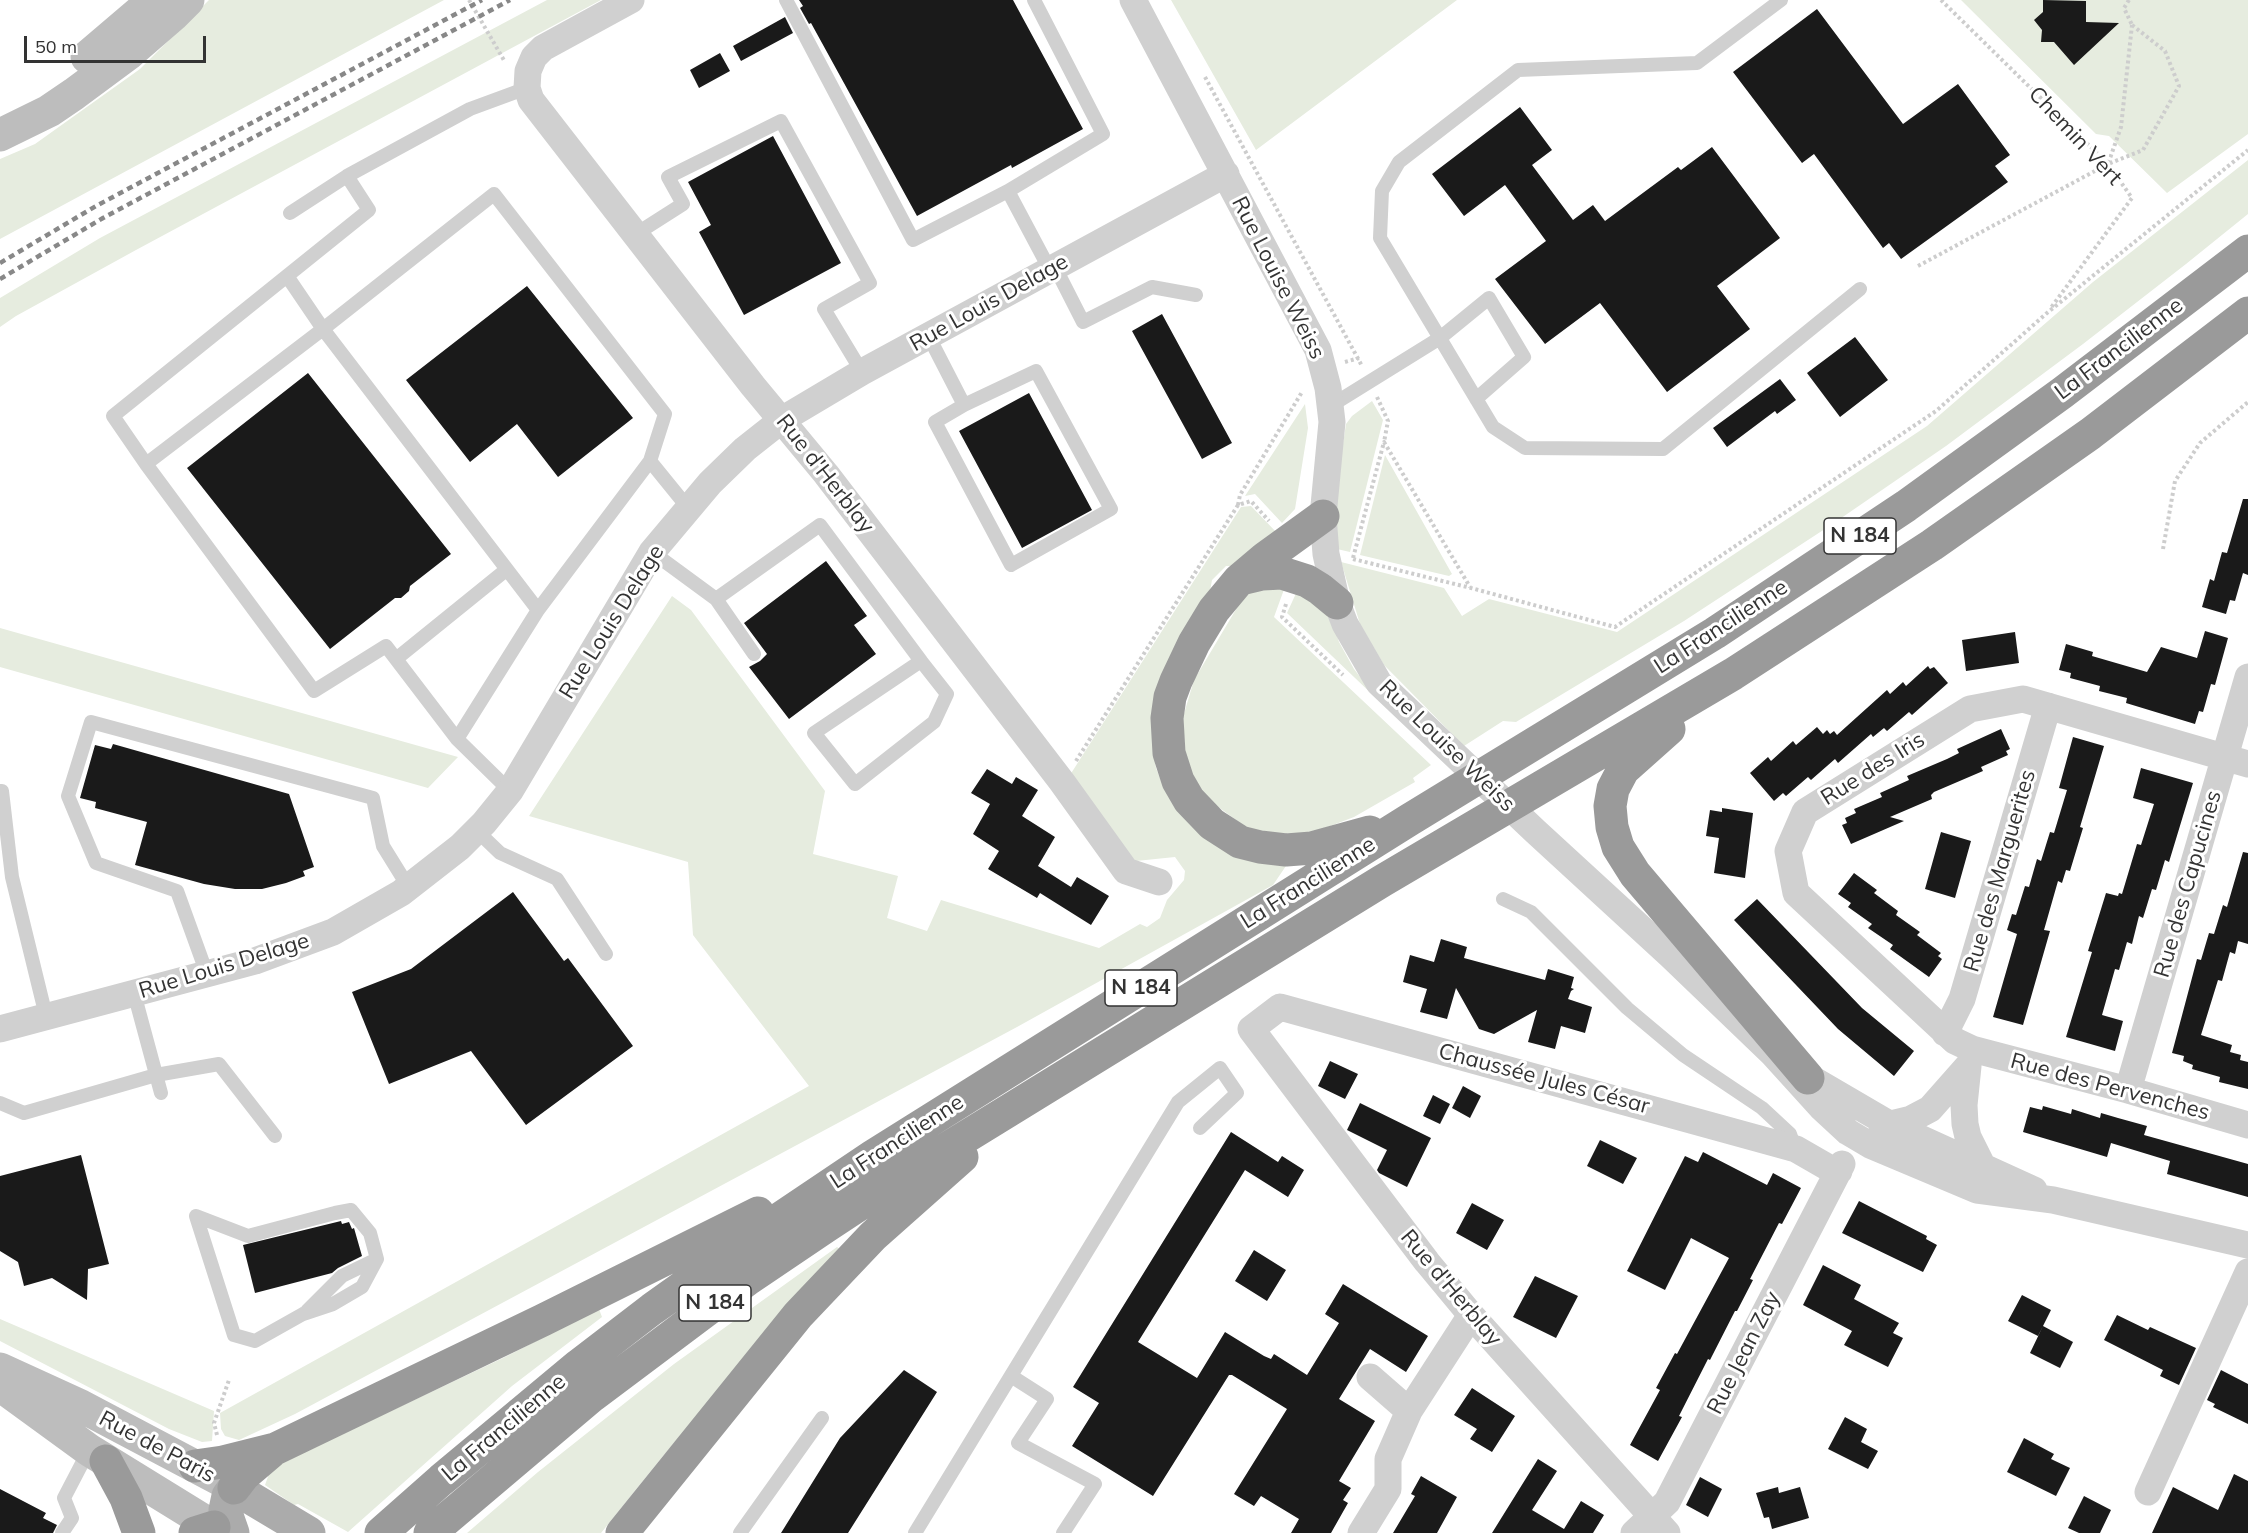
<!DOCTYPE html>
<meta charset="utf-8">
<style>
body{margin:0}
#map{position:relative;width:2248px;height:1533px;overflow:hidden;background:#fff;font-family:Mulish,sans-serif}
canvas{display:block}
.scale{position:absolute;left:24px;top:36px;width:182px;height:27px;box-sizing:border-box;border:3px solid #333;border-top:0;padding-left:8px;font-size:18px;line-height:21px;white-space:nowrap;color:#333;-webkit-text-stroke:4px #fff;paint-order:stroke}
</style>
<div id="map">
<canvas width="2248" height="1533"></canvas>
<div class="scale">50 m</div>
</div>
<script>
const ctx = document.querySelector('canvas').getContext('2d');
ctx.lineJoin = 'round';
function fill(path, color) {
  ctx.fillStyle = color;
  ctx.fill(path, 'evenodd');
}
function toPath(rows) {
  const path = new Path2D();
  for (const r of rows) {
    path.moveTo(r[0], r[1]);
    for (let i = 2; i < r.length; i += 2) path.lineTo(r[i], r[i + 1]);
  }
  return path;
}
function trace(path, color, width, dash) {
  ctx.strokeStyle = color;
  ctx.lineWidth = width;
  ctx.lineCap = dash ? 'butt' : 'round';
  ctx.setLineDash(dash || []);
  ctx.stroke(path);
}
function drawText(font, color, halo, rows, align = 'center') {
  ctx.font = font + ' Mulish,sans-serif';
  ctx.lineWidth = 6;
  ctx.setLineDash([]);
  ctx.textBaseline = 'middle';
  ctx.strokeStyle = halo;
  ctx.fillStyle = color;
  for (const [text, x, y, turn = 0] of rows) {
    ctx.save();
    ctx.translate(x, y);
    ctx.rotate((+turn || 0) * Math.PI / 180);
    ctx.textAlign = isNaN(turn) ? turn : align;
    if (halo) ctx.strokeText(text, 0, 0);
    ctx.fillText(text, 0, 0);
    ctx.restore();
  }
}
const green = toPath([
 [209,0,444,0,0,239,0,159,35,144,140,69],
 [547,0,601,0,136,250,16,316,0,327,0,298,100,238],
 [1171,0,1457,0,1256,150],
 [1961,0,2248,0,2248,134,2167,193,2109,136,2096,134],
 [2248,160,2248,214,2186,264,2083,344,1946,446,1834,523,1684,621,1516,722,1503,721,1464,746,1384,665,1360,624,1341,562,1444,588,1462,616,1489,599,1617,632,1927,426,2093,282],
 [1372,401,1383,420,1350,552,1337,549,1335,527,1337,484,1346,424,1352,416],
 [1305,404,1308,428,1295,509,1282,523,1255,494,1245,496],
 [1385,455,1452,574,1449,576,1360,555],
 [1251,506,1279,535,1232,566,1226,566,1212,580,1210,591,1153,748,1156,768,1164,788,1288,863,1273,885,1017,1027,295,1414,239,1440,225,1436,221,1429,220,1413,809,1086,693,935,688,862,529,816,672,596,691,610,825,791,813,854,898,876,887,918,927,931,941,900,1099,948,1140,924,1147,927,1160,918,1167,900,1184,880,1185,871,1175,857,1136,861,1128,856,1070,775,1241,507],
 [1286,584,1274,617,1431,765,1413,778,1415,782,1354,817,1320,830,1296,834,1263,832,1244,826,1209,800,1197,786,1185,754,1183,717,1194,680,1241,601,1248,592],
 [1298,589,1324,609,1332,620,1339,642,1354,669,1377,699,1287,613],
 [0,628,458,757,428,788,0,667],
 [837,1247,841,1250,663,1456,601,1533,467,1533,538,1472,674,1364],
 [599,1309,602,1317,512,1386,348,1532,298,1504,294,1505,265,1485,270,1471,285,1461,503,1358],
 [0,1319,214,1411,212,1441,202,1442,169,1429,0,1341]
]);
const building = toPath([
 [799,0,1013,0,1083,129,1012,168,1011,165,917,216,811,23,809,24,800,8,803,6],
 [2043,0,2086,1,2086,22,2119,23,2074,65,2054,42,2041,42,2042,30,2034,20,2043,12],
 [1817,9,1903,124,1958,84,2010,155,1995,166,2008,182,1901,259,1889,243,1883,248,1814,154,1802,163,1733,72],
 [785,17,793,33,741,61,733,46],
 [720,53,730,71,699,88,690,70],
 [1520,107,1552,150,1532,165,1573,220,1593,205,1605,221,1678,167,1681,170,1712,147,1780,238,1717,286,1750,329,1667,392,1600,303,1545,344,1495,279,1546,241,1505,185,1464,216,1432,174],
 [773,136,841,263,744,315,699,232,711,225,688,182],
 [527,286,633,418,558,477,517,424,470,462,406,380],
 [1162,314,1232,443,1202,459,1132,331],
 [1855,337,1888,380,1840,417,1807,373],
 [308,373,451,554,410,586,409,591,401,598,395,598,330,649,187,468],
 [1780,379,1796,400,1777,414,1775,411,1727,447,1713,428],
 [1029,393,1092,510,1022,548,959,431],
 [2243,499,2248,499,2248,575,2243,573,2235,601,2230,600,2226,614,2202,607,2210,579,2214,581,2222,552,2227,553],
 [826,561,867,616,854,625,876,654,789,719,749,667,760,661,767,654,744,623],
 [2205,631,2228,638,2215,685,2211,684,2203,712,2199,711,2195,724,2126,703,2127,698,2099,691,2100,686,2070,678,2071,673,2059,670,2066,644,2093,652,2092,656,2147,672,2161,647,2197,658],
 [2015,632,2019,663,1966,671,1962,640],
 [1928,666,1930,669,1934,667,1948,683,1912,715,1909,712,1887,731,1884,728,1873,737,1871,734,1838,763,1835,759,1811,780,1808,777,1786,796,1783,793,1774,801,1750,773,1768,757,1771,761,1793,741,1796,745,1817,727,1823,734,1827,730,1830,734,1834,731,1837,735,1887,690,1890,694,1903,682,1906,686],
 [2001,729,2010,749,2006,751,2008,755,1981,767,1983,771,1934,792,1931,795,1932,799,1890,817,1904,821,1851,844,1842,825,1847,823,1845,818,1856,813,1854,809,1882,797,1880,793,1909,780,1907,776,1947,759,1959,753,1957,749],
 [2073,737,2104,746,2080,827,2083,828,2070,871,2066,870,2062,883,2058,881,2044,930,2050,931,2023,1025,1993,1017,2017,934,2007,930,2012,914,2016,915,2025,886,2029,887,2037,859,2041,861,2050,832,2054,833,2067,790,2059,788],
 [113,744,289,794,314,867,303,871,305,876,286,883,262,889,235,889,204,884,135,865,147,822,95,808,96,802,80,798,95,745,111,749],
 [2141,768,2193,783,2169,862,2165,860,2156,890,2152,889,2143,918,2139,916,2132,944,2127,942,2119,970,2115,969,2102,1015,2123,1021,2115,1051,2066,1037,2092,952,2088,951,2106,893,2118,896,2119,893,2122,894,2137,844,2141,845,2154,804,2133,798],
 [987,769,1012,784,1016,777,1038,790,1022,816,1055,837,1038,866,1071,887,1077,877,1109,896,1091,925,1040,893,1037,898,988,869,999,851,973,834,990,804,971,793],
 [1722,808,1753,813,1745,878,1714,873,1719,838,1706,836,1710,810,1722,812],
 [1941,832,1971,841,1955,898,1925,889],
 [2243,852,2248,853,2248,944,2238,941,2235,954,2230,952,2222,981,2218,980,2201,1035,2232,1045,2230,1052,2241,1055,2240,1060,2248,1062,2248,1089,2219,1082,2220,1077,2192,1069,2193,1065,2183,1061,2184,1056,2172,1053,2197,959,2201,960,2209,933,2214,934,2223,905,2227,907],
 [1854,873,1877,890,1874,893,1898,911,1896,915,1920,932,1917,935,1941,953,1938,956,1942,959,1929,977,1890,949,1893,945,1868,928,1872,924,1848,907,1851,903,1838,894],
 [513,892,564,961,568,958,633,1046,526,1125,471,1051,389,1084,352,992,411,969],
 [1757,899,1862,1008,1914,1051,1894,1076,1838,1029,1734,920],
 [1441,939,1467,947,1464,958,1545,980,1548,969,1574,977,1571,988,1574,989,1571,991,1568,999,1592,1007,1585,1033,1561,1026,1555,1049,1528,1042,1537,1010,1494,1034,1479,1029,1456,988,1447,1019,1420,1012,1427,989,1403,982,1410,955,1434,962],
 [1330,1061,1358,1074,1345,1099,1318,1086],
 [1463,1086,1481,1096,1470,1118,1452,1108],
 [1433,1095,1450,1104,1440,1124,1423,1116],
 [1360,1103,1431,1138,1407,1187,1379,1173,1377,1170,1387,1150,1347,1130],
 [2043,1106,2071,1114,2072,1109,2100,1118,2101,1113,2118,1118,2147,1126,2144,1135,2248,1164,2248,1197,2167,1174,2170,1161,2111,1143,2107,1157,2023,1132,2030,1107,2042,1110],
 [1231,1132,1278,1162,1282,1156,1304,1170,1288,1197,1245,1170,1138,1342,1197,1378,1225,1332,1264,1356,1271,1359,1274,1354,1307,1375,1339,1323,1325,1314,1343,1284,1428,1336,1406,1372,1370,1349,1339,1399,1375,1421,1339,1481,1351,1488,1343,1500,1348,1503,1331,1533,1291,1533,1299,1519,1261,1496,1254,1506,1234,1494,1287,1409,1232,1375,1229,1375,1153,1496,1072,1446,1099,1403,1073,1387],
 [1600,1140,1637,1158,1623,1184,1587,1166],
 [1703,1152,1767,1185,1773,1173,1801,1188,1782,1224,1779,1223,1750,1279,1753,1280,1737,1311,1735,1311,1710,1360,1708,1359,1679,1416,1682,1417,1658,1461,1630,1445,1660,1390,1656,1388,1675,1353,1677,1354,1729,1258,1691,1238,1665,1290,1627,1271,1685,1156,1698,1162],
 [81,1155,109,1264,88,1269,87,1300,52,1278,24,1286,18,1262,0,1251,0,1176],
 [1859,1201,1927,1236,1926,1239,1937,1245,1923,1272,1842,1233],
 [1472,1203,1504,1220,1487,1250,1456,1233],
 [341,1221,342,1224,349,1222,352,1229,354,1228,362,1256,338,1268,332,1273,255,1293,243,1245],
 [1254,1250,1286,1270,1267,1301,1235,1281],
 [1823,1265,1861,1285,1854,1299,1899,1323,1893,1333,1903,1338,1888,1367,1844,1345,1852,1331,1803,1305],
 [1535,1276,1578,1296,1556,1338,1513,1317],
 [2022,1295,2051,1310,2038,1336,2008,1321],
 [2117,1315,2148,1330,2150,1327,2196,1348,2179,1385,2160,1376,2163,1370,2104,1340],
 [2043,1326,2073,1342,2060,1368,2030,1353],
 [904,1370,937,1392,848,1533,781,1533,840,1438],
 [2221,1370,2248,1384,2248,1424,2213,1407,2215,1404,2207,1400],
 [1472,1388,1515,1416,1492,1452,1470,1439,1477,1429,1454,1415],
 [1845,1417,1867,1429,1861,1442,1878,1451,1868,1469,1828,1449],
 [2024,1438,2054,1454,2051,1459,2070,1468,2056,1496,2007,1472],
 [1538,1459,1557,1471,1532,1510,1564,1529,1581,1501,1604,1515,1593,1533,1492,1533],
 [2234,1474,2248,1481,2248,1533,2152,1533,2173,1487,2218,1510],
 [1421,1476,1457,1497,1437,1533,1393,1533,1415,1496,1411,1494],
 [1700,1477,1722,1489,1708,1517,1686,1505],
 [1778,1487,1779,1493,1800,1487,1809,1518,1772,1529,1769,1517,1764,1518,1756,1493],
 [0,1489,46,1513,43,1518,57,1525,53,1533,0,1533],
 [2084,1496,2111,1510,2100,1533,2079,1533,2068,1528]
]);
const path = toPath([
 [469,0,505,62],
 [1941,0,2108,164,2132,198,2050,309],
 [2129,0,2124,8,2132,25],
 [2132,25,2165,51,2179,86,2143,150,2108,164,2121,127,2132,25],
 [1205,77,1362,366],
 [1918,266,2108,164],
 [1345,362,1359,358],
 [1377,397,1388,421,1384,442],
 [1238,505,1240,495,1302,392],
 [2163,549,2175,481,2200,443,2248,402],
 [1353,558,1384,442,1470,587],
 [1353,559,1471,588,1615,627,1936,411,2047,313,2248,150],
 [1286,604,1282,617,1343,675],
 [1076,761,1238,505,1251,501,1269,521],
 [217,1435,214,1423,229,1380]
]);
const lane = toPath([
 [786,0,913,240,1008,191,1103,134,1034,0],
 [1781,0,1697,63,1518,70,1399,162,1382,191,1380,238,1493,427,1525,448,1663,449,1860,289],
 [1008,191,1050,270],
 [290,213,347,176,470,109,527,88],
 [636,234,683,204,668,177,781,121,870,283,824,309,862,372],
 [1055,267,1083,322,1152,287,1196,295],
 [287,276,323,329,538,610,650,461,665,414,494,194,323,329,146,464,113,416,369,210,347,176],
 [929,337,964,405,935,422,1011,565,1111,509,1036,371,964,405],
 [1332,405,1440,338,1489,298,1524,357,1476,399],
 [650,461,689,509],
 [146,464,314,691,386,646,457,739,510,791],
 [652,552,716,599,754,654],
 [716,599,820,525,921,661,814,733,855,784,934,722,947,694,921,661],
 [396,659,506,570],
 [457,739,538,610],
 [0,791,2,791,12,877,46,1016],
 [476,830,500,853,557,879,606,954],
 [1503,899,1531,912,1627,1008,1683,1055,1762,1108,1790,1134,1795,1148],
 [207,974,177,891,96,863,68,796,91,722,373,798,383,846,409,888],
 [134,993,161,1093],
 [0,1103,24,1113,156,1075,219,1064,275,1136],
 [351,1210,370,1233,377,1259,362,1287,333,1304,303,1314,255,1341,234,1335,196,1216,248,1236,335,1213,351,1210],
 [307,1311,342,1276,377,1259],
 [1011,1376,1047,1399,1018,1443,1095,1484,1063,1533],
 [62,1533,72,1518,64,1498,89,1450],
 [740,1533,822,1418],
 [915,1533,1178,1102,1220,1068,1237,1093,1200,1128]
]);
const street = toPath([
 [631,0,543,48,534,57,528,71,527,88,531,100,753,386,826,474,1062,782,1126,871,1159,882],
 [1133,0,1318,350,1328,388,1332,422,1323,516,1326,554,1337,603,1345,624,1379,683,1535,831,1670,955,1772,1053,1821,1107,1848,1132,1870,1145,1977,1190,2053,1200,2248,1245],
 [2248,764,2023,699,1970,709,1805,812,1788,851,1796,893,1955,1041,1972,1049,2128,1090,2248,1125],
 [0,1029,255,961,333,932,401,893,460,847,484,823,510,791,652,552,710,483,745,449,783,419,862,372,1226,174],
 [1945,1033,1962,999,2048,706],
 [1800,1072,1889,1124,2034,1190],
 [2128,1090,2248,677],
 [1882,1126,1911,1119,1930,1109,1968,1066,1964,1105,1965,1124,1968,1137,1982,1165],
 [1370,1377,1409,1411],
 [2148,1492,2248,1272],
 [1361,1533,1388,1489,1388,1459,1409,1411,1471,1315],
 [1634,1533,1667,1502,1842,1164],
 [1667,1533,1471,1315,1427,1262,1251,1029,1280,1007,1796,1149,1829,1168,1839,1171]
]);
const secondary = toPath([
 [87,57,154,0],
 [0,135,49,111,74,94,128,54,173,15,188,0],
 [0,1369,81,1406,221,1480],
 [0,1385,89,1450,214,1527]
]);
const primary = toPath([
 [233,1533,225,1510,228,1496,234,1488,309,1533]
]);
const highway = toPath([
 [1323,516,1265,558,1239,580,1214,610,1194,643,1176,681,1170,697,1167,718,1169,753,1178,781,1189,800,1212,824,1240,842,1260,847,1286,850,1312,848,1370,832],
 [1241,579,1262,574,1282,573,1307,581,1320,589,1337,603],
 [1669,729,1623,770,1613,789,1610,806,1612,827,1618,847,1635,874,1808,1078],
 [106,1461,126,1498,139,1533],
 [195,1466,223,1462,275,1449,543,1320,758,1213],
 [234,1488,244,1475,271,1452],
 [195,1533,214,1527],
 [381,1533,441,1480,579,1365,652,1309,763,1230,873,1156,1409,820,1715,633,1906,506,2062,393,2248,251],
 [430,1533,592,1396,748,1279,825,1227,904,1175,1382,881,1733,674,1932,545,2090,434,2248,313],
 [622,1533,798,1315,873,1236,962,1157]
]);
const rail = toPath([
 [0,263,96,206,482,0],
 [0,279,103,218,510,0]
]);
const shields = [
 [1860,536,72],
 [1141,988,72],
 [715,1303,72]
];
const shieldNames = [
 ["N 184",1860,536],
 ["N 184",1141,988],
 ["N 184",715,1303]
];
const streetNames = [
 ["Chemin Vert",2075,136,47],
 ["Rue Louise Weiss",1278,278,63],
 ["Rue Louis Delage",989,303,-29],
 ["La Francilienne",2119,349,-37],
 ["Rue d'Herblay",825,474,52],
 ["Rue Louis Delage",612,622,-58],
 ["La Francilienne",1721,627,-33],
 ["Rue Louise Weiss",1447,746,44],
 ["Rue des Iris",1873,769,-32],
 ["Rue des Marguerites",2000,871,-74],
 ["La Francilienne",1308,883,-32],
 ["Rue des Capucines",2188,884,-74],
 ["Rue Louis Delage",224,966,-17],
 ["Chaussée Jules César",1544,1079,15],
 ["Rue des Pervenches",2110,1087,15],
 ["La Francilienne",897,1142,-33],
 ["Rue d'Herblay",1451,1288,50],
 ["Rue Jean Zay",1744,1353,-63],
 ["La Francilienne",504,1428,-40],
 ["Rue de Paris",157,1447,28]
];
fill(green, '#e6ecdf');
fill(building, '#1a1a1a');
trace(path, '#cdcdcd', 4, [3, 3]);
trace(lane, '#d0d0d0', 14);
trace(street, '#d0d0d0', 27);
trace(secondary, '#bdbdbd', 33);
trace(primary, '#ababab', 33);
trace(highway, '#9a9a9a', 33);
trace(rail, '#888', 4.5, [6, 4.5]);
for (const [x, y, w] of shields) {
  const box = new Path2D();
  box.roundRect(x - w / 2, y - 18, w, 36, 4.5);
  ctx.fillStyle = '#fff';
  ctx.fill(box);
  trace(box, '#333', 1.5);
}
drawText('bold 21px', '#333', null, shieldNames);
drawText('22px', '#333', '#fff', streetNames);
</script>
